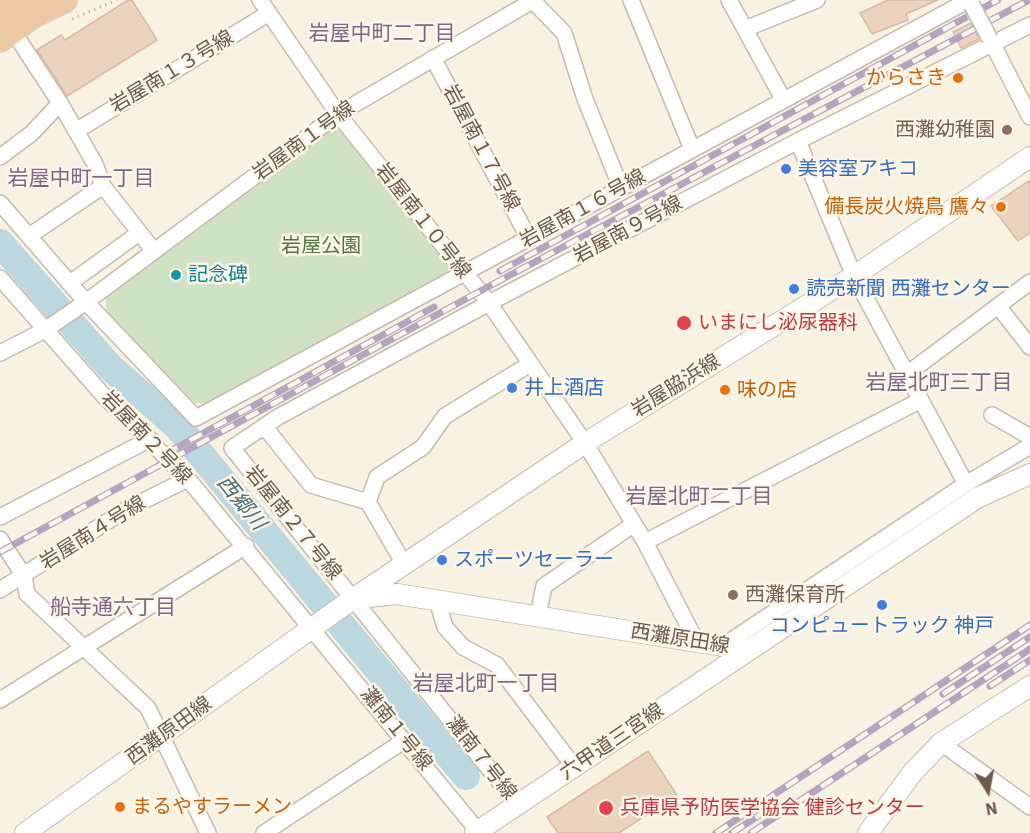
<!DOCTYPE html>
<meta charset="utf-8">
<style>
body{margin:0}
#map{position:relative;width:1030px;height:833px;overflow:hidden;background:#f8f2e3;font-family:"IBM Plex Sans",sans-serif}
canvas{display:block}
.north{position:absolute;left:958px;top:761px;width:60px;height:60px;-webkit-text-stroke:4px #fcf6e9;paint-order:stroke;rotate:169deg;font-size:16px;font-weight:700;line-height:24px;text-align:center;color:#6d5a4d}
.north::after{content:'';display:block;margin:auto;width:21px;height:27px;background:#6d5a4d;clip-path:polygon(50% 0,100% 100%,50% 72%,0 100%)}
</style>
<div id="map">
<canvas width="1030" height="833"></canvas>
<div class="north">N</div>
</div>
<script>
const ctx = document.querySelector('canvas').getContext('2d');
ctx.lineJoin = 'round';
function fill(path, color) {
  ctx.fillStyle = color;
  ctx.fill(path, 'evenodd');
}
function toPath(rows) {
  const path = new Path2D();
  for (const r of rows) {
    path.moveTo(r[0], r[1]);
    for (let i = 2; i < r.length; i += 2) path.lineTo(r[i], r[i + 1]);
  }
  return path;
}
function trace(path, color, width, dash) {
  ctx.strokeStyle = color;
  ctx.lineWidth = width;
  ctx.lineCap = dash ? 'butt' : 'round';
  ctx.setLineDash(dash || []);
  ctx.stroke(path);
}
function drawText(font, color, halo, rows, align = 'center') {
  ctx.font = font + ' "IBM Plex Sans","Noto Sans JP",sans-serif';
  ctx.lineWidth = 5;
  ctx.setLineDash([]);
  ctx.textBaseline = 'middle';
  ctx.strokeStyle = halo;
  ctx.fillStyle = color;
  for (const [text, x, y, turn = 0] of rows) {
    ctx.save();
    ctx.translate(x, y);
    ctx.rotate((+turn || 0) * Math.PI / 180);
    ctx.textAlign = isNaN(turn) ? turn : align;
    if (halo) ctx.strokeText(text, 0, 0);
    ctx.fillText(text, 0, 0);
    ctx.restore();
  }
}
const green = toPath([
 [329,129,344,131,457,274,214,404,195,403,161,372,106,310,106,296]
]);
const river = toPath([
 [0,243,110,367,178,427,466,776]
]);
const building = toPath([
 [128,0,132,0,157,40,67,96,37,50,61,35,65,40,128,0],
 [888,0,938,0,906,14,908,20,872,34,860,13,888,0],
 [971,23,979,39,961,48,953,32,971,23],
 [1030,180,1030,233,1018,241,991,206,1030,180],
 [648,751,677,795,619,833,558,833,547,817,648,751]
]);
const path = toPath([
 [72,19,117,0]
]);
const minor = toPath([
 [260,0,338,114,489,303,585,443,645,542,696,641],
 [532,0,564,33,585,99,621,188],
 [631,0,692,149],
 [729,0,783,99],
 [745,29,817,0],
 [13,31,60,103,95,164,103,186,154,251],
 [990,39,1030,117],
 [433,58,529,239],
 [76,131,269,13],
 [798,141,854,276,966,484],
 [0,157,32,133,60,103],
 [0,203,86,302,196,418,969,0],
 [29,236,103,186],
 [0,278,103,395,188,479,478,831],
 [70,283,139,233],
 [998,306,1030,347],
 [0,353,45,330,86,302,338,114,534,0],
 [907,374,1030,282],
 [992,415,1030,437],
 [264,426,311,485,368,502,404,564],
 [368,502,377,477,423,447,445,416,530,364],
 [0,517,150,439],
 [0,539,24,576,27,594,148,708,208,833],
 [645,542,921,400],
 [0,590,127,509,188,479],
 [437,600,445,627,463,647,497,665,575,768],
 [538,616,544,586,634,524],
 [723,646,966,484,1030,446],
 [0,700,246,546],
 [941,743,1030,807],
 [519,806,232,448,278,417,489,303,798,141,1030,25],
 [264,833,405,740]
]);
const tertiary = toPath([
 [357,598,397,594,748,650],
 [25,833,354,598,585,443,854,276,1030,157],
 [475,833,977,498,1030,474],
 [868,833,913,772,941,743,1030,686]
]);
const trunk = toPath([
 [0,11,20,0],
 [0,39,33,15,64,0]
]);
const rail = toPath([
 [500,271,998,0],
 [165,454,434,307],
 [0,552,497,282,1029,0],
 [990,686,1030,660],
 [943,694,1030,637],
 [716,833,1030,625],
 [732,833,772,807],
 [751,833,1030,649]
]);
const minorBridge = toPath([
 [972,5,990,39]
]);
const markers = [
 [958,78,6,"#e8710a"],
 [1007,130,6,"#8d6e63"],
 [786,169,6,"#3f7fe0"],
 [1001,207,6,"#e8710a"],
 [176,275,6,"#0f9aa8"],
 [794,289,6,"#3f7fe0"],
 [684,323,8,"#e0444e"],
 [512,388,6,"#3f7fe0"],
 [725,390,6,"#e8710a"],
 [442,560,6,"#3f7fe0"],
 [733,595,6,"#8d6e63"],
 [882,605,6,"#3f7fe0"],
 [120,807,6,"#e8710a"],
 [606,808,8,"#e0444e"]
];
const streetNames = [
 ["岩屋南１３号線",172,72,-31],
 ["岩屋南１号線",304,141,-36],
 ["岩屋南１７号線",481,148,62],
 ["岩屋南１６号線",583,209,-29],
 ["岩屋南１０号線",423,221,52],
 ["岩屋南９号線",628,230,-28],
 ["岩屋脇浜線",676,386,-32],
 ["岩屋南２号線",146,438,46],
 ["岩屋南２７号線",293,523,51],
 ["岩屋南４号線",93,533,-32],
 ["西灘原田線",680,639,9],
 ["灘南１号線",396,729,51],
 ["西灘原田線",169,731,-36],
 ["六甲道三宮線",612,742,-34],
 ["灘南７号線",481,758,52]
];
const foodNames = [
 ["からさき",946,78],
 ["備長炭火焼鳥 鷹々",989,207],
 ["味の店",737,390,"left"],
 ["まるやすラーメン",132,807,"left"]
];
const educationNames = [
 ["西灘幼稚園",995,130],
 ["西灘保育所",745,595,"left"]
];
const shopNames = [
 ["美容室アキコ",798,169],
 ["読売新聞 西灘センター",806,289],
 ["井上酒店",524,388],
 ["スポーツセーラー",454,560],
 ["コンピュートラック 神戸",882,626,"center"]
];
const parkNames = [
 ["岩屋公園",321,246]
];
const cultureNames = [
 ["記念碑",188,275]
];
const healthNames = [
 ["いまにし泌尿器科",698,323],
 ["兵庫県予防医学協会 健診センター",620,808]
];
const neighbourhoodNames = [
 ["岩屋中町二丁目",382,34],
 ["岩屋中町一丁目",81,179],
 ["岩屋北町三丁目",939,383],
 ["岩屋北町二丁目",699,497],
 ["船寺通六丁目",113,608],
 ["岩屋北町一丁目",486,684]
];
const waterNames = [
 ["西郷川",241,503,51]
];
fill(green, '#cfe3c4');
trace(river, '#bbd7df', 28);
fill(building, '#ead3bf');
trace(building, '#dabba2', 1.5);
trace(minor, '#c7baac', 18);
trace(tertiary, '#c7baac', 22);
trace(trunk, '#d9d4d1', 28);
trace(path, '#ceb6a3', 3, [1.5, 4.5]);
trace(minor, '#fff', 15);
trace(tertiary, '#fff', 20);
trace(trunk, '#ecc8a4', 26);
trace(rail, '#b5a4bf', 7);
trace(rail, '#fcf6e9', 4.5, [14]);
trace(minorBridge, '#c7baac', 18, []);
trace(minorBridge, '#fff', 15);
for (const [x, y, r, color] of markers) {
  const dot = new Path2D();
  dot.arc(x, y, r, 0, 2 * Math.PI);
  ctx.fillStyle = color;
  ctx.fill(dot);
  trace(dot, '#fcf6e9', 2);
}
drawText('20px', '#6d5a4d', '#fcf6e9', streetNames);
drawText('20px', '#c56008', '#fcf6e9', foodNames, 'right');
drawText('20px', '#785e54', '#fcf6e9', educationNames, 'right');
drawText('20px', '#366cbe', '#fcf6e9', shopNames, 'left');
drawText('20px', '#54774a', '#fcf6e9', parkNames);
drawText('20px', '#0d838f', '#fcf6e9', cultureNames, 'left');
drawText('20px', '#be3a42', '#fcf6e9', healthNames, 'left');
drawText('21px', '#7f6689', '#fcf6e9', neighbourhoodNames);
drawText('italic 21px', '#4b727d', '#fcf6e9', waterNames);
</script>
